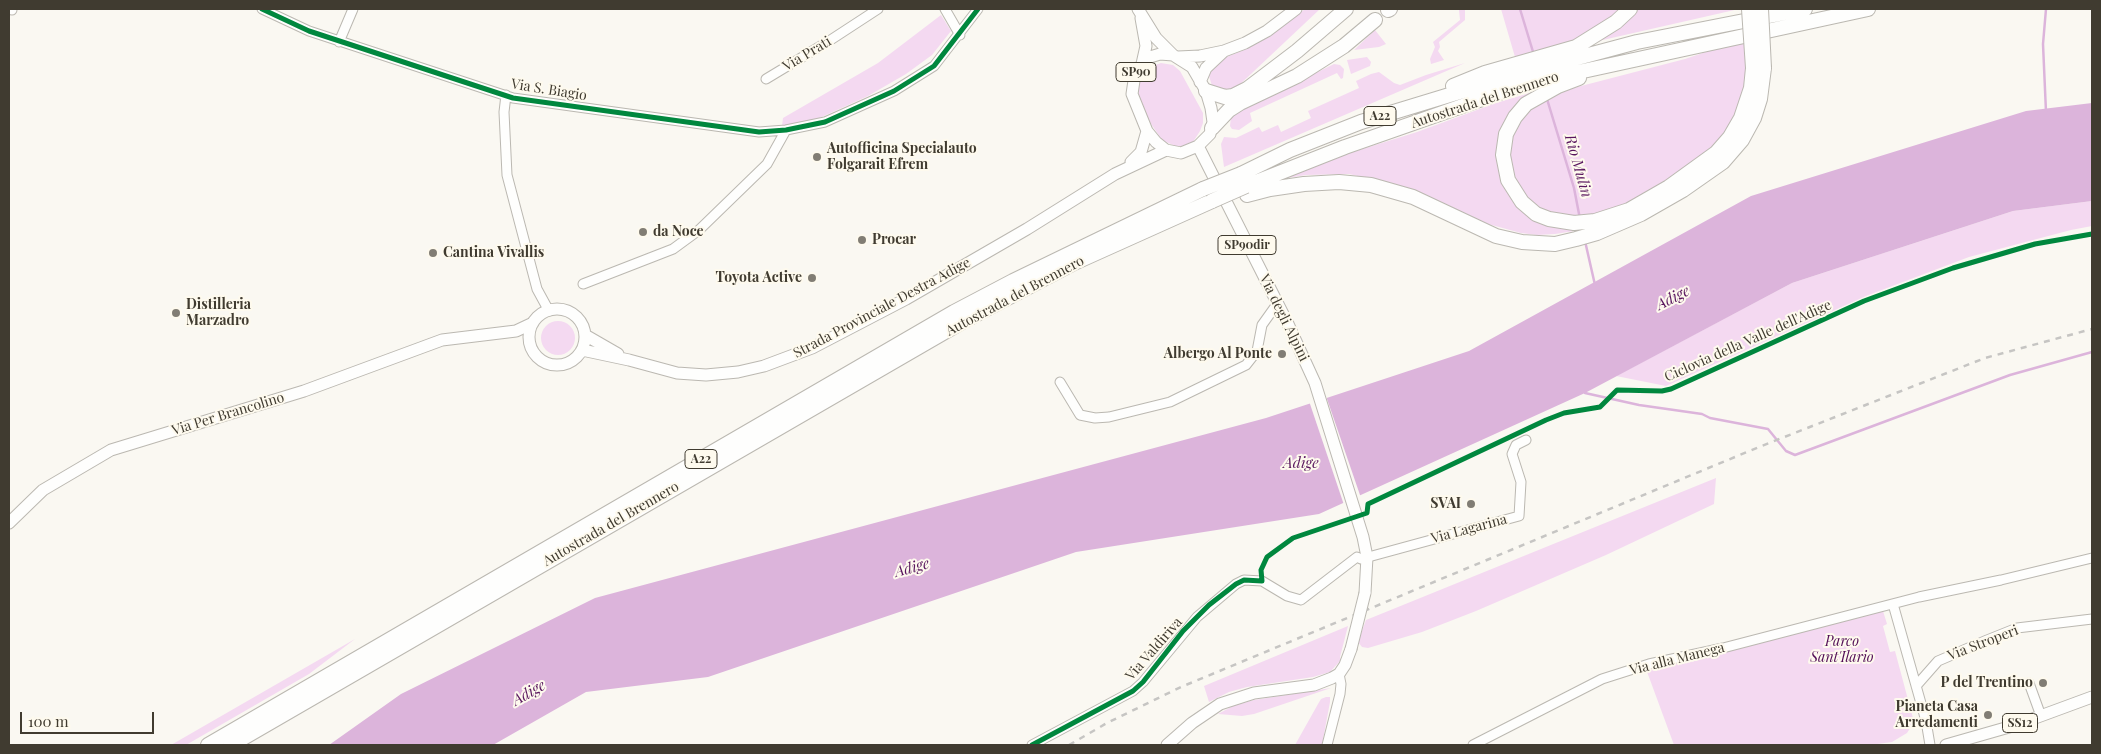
<!DOCTYPE html>
<style>
body{margin:0}
#map{position:relative;width:2101px;height:754px;overflow:hidden;background:#faf8f2;font-family:"Playfair Display",serif}
canvas{display:block}
.frame{position:absolute;inset:0;border:10px solid #403b30;pointer-events:none}
.scale{position:absolute;left:20px;top:712px;width:134px;height:22px;box-sizing:border-box;border:2px solid #403b30;border-top:0;padding-left:6px;font-size:15px;line-height:18px;white-space:nowrap;color:#403b30;-webkit-text-stroke:4px #fefaee;paint-order:stroke}
</style>
<div id="map">
<canvas width="2101" height="754"></canvas>
<div class="frame"></div>
<div class="scale">100 m</div>
</div>
<script>
const ctx = document.querySelector('canvas').getContext('2d');
ctx.lineJoin = 'round';
function fill(path, color) {
  ctx.fillStyle = color;
  ctx.fill(path, 'evenodd');
}
function toPath(rows) {
  const path = new Path2D();
  for (const r of rows) {
    if (r.length === 3) {
      path.moveTo(r[0] + r[2], r[1]);
      path.arc(r[0], r[1], r[2], 0, 2 * Math.PI);
      continue;
    }
    path.moveTo(r[0], r[1]);
    for (let i = 2; i < r.length; i += 2) path.lineTo(r[i], r[i + 1]);
  }
  return path;
}
function trace(path, color, width, dash) {
  ctx.strokeStyle = color;
  ctx.lineWidth = width;
  ctx.lineCap = dash ? 'butt' : 'round';
  ctx.setLineDash(dash || []);
  ctx.stroke(path);
}
function drawText(font, color, halo, rows, align = 'center') {
  ctx.font = font + ' "Playfair Display",serif';
  ctx.lineWidth = 4;
  ctx.setLineDash([]);
  ctx.textBaseline = 'middle';
  ctx.strokeStyle = halo;
  ctx.fillStyle = color;
  for (const [text, x, y, turn = 0] of rows) {
    ctx.save();
    ctx.translate(x, y);
    ctx.rotate((+turn || 0) * Math.PI / 180);
    ctx.textAlign = isNaN(turn) ? turn : align;
    if (halo) ctx.strokeText(text, 0, 0);
    ctx.fillText(text, 0, 0);
    ctx.restore();
  }
}
const green = toPath([
 [1305,9,1320,9,1235,89,1228,93,1212,86,1209,76,1211,68,1224,58,1244,50,1274,33],
 [1462,9,1465,9,1465,20,1439,42,1440,47,1438,51,1444,60,1431,64,1430,59,1435,47,1433,42,1460,20,1459,10],
 [1501,9,1622,9,1612,18,1577,39,1515,57],
 [1636,9,1739,9,1594,42],
 [941,15,951,31,932,55,906,74,868,96,815,120,782,126,783,118,878,63],
 [1375,30,1386,44,1379,47,1354,50],
 [1741,40,1748,50,1747,82,1742,104,1722,139,1685,171,1610,213,1578,218,1549,214,1524,196,1511,171,1508,144,1512,130,1528,109,1558,92,1685,59],
 [1367,57,1371,62,1370,66,1351,74,1347,60],
 [1161,63,1173,65,1180,71,1203,113,1203,123,1200,131,1193,142,1184,146,1175,146,1162,140,1147,118,1139,97,1137,85,1146,68],
 [1465,63,1224,167,1221,144,1224,137,1236,138,1259,127,1262,132,1278,125,1281,132,1311,118,1308,111,1359,88,1356,81,1371,74,1379,72,1394,83,1400,85,1426,75],
 [1334,64,1340,65,1344,69,1343,78,1341,79,1337,73,1250,113,1252,121,1239,130,1232,129,1230,126,1231,117,1236,112],
 [1533,92,1518,103,1509,113,1504,124,1513,199,1587,226,1588,229,1555,234,1537,235,1521,233,1488,224,1405,187,1349,174,1306,175,1281,179,1340,156,1417,132,1496,103],
 [2092,201,2092,226,2071,230,1969,257,1866,296,1666,386,1616,376,1792,283,2013,211],
 [558,338,17],
 [1716,478,1714,504,1606,555,1476,611,1422,632,1368,648,1362,647,1358,642,1366,620],
 [1883,611,1887,624,1883,626,1890,652,1895,651,1914,722,1907,733,1892,742,1870,745,1674,745,1646,669],
 [1348,626,1340,657,1341,660,1330,672,1313,677,1247,687,1229,692,1209,702,1204,686],
 [355,639,309,674,186,745,171,745],
 [1331,688,1254,714,1242,716,1218,714,1233,706,1254,700],
 [1326,697,1330,697,1330,702,1322,745,1295,745,1318,704,1321,699]
]);
const water = toPath([
 [2092,103,2092,201,2013,211,1792,283,1585,393,1319,514,1076,552,708,677,586,692,493,745,329,745,401,694,595,598,1266,418,1469,351,1751,196,2026,111]
]);
const pier = toPath([
 [1326,396,1361,498,1344,505,1309,401]
]);
const stream = toPath([
 [1520,9,1534,55],
 [2046,9,2043,44,2046,112],
 [1547,99,1574,188,1580,219],
 [1585,241,1595,285],
 [1585,393,1639,405,1702,414,1710,418,1768,429,1786,451,1795,455,2010,375,2092,352]
]);
const minor = toPath([
 [12,9,12,10],
 [262,9,309,31,513,98,759,132,786,130,825,122,894,91,934,66,978,9],
 [945,9,960,35],
 [339,42,353,9],
 [766,79,829,41,878,9],
 [506,95,504,112,507,175,537,289,549,311],
 [583,284,673,249,699,230,767,164,786,130],
 [1060,382,1080,415,1095,418,1109,417,1170,402,1246,365,1257,351,1262,325,1277,304],
 [1893,604,1926,721,1930,745],
 [2029,683,2041,716],
 [1916,686,1938,661,1987,640,2017,628,2092,619],
 [1032,745,1133,691,1143,682,1197,617,1236,584,1244,580,1262,581,1287,596,1301,600,1357,557,1361,559,1519,516,1521,482,1512,454,1516,445,1526,440],
 [1327,745,1340,694,1341,684,1339,674],
 [1473,745,1602,679,1649,664,1723,648,1919,597,2001,580,2092,558]
]);
const major = toPath([
 [1138,9,1156,38,1173,55],
 [1141,18,1146,46,1142,64],
 [1160,54,1173,55,1192,67,1206,91,1211,108,1213,122,1210,134,1198,146,1181,153,1166,150,1156,142,1147,131,1132,94,1135,74,1142,64,1150,57,1160,54],
 [1178,57,1200,56,1224,51,1245,43,1267,31,1296,9],
 [1200,82,1206,68,1223,52],
 [1198,146,1288,324,1315,383,1363,537,1367,557,1365,593],
 [1131,162,1141,152,1147,131],
 [557,337,28],
 [585,335,618,354],
 [582,350,629,360,677,373,706,375,738,372,764,366,812,348,906,299,1027,229,1115,174,1166,150],
 [9,523,43,490,111,450,304,391,442,340,516,331,533,323],
 [1167,745,1192,723,1220,704,1254,693,1314,685,1332,678,1339,674,1345,665,1351,649],
 [1946,745,2016,725,2092,697]
]);
const highway = toPath([
 [1388,10,1390,9],
 [1579,78,1558,86,1526,104,1515,117,1506,134,1503,155,1508,180,1522,202,1536,214,1549,219,1574,223,1595,221,1629,210,1669,187,1716,153,1730,137,1741,118,1751,88,1753,68],
 [1453,86,1485,73,1576,47,1616,22,1630,9],
 [1206,91,1225,97,1233,96,1247,89,1297,51,1346,9],
 [1212,128,1229,110,1240,103,1297,76,1344,46,1375,20],
 [1241,174,1290,150,1361,122,1525,72,1637,42,1805,9],
 [1246,186,1345,147,1528,83,1868,9],
 [1247,195,1270,189,1304,184,1339,182,1371,185,1413,197,1496,236,1522,242,1555,244,1576,239,1597,233,1641,214,1683,190,1723,162,1742,140,1754,118,1760,99,1764,68],
 [208,745,954,312,1013,281,1203,189],
 [231,745,962,322,1074,263,1212,201]
]);
const rail = toPath([
 [1069,745,1107,723,1181,687,1759,447,1985,358,2092,329]
]);
const majorBridge = toPath([
 [1351,649,1365,593]
]);
const highwayBridge = toPath([
 [1749,9,1753,68],
 [1761,9,1764,68],
 [1203,189,1241,174],
 [1212,201,1246,186]
]);
const cycleway = toPath([
 [262,9,309,31,513,98,759,132,786,130,825,122,894,91,934,66,978,9],
 [1032,745,1133,691,1143,682,1183,631,1209,605,1236,584,1244,580,1262,581,1261,570,1267,557,1293,538,1367,513,1368,504,1546,420,1564,413,1600,407,1617,390,1662,391,1671,389,1864,301,1953,268,2035,244,2092,234]
]);
const markers = [
 [817,157,5,"#817d74"],
 [643,232,5,"#817d74"],
 [862,240,5,"#817d74"],
 [433,253,5,"#817d74"],
 [812,278,5,"#817d74"],
 [176,313,5,"#817d74"],
 [1282,354,5,"#817d74"],
 [1471,504,5,"#817d74"],
 [2043,683,5,"#817d74"],
 [1988,715,5,"#817d74"]
];
const shields = [
 [1136,72,40],
 [1380,116,32],
 [1247,245,58],
 [701,459,32],
 [2020,723,35]
];
const shieldNames = [
 ["SP90",1136,72],
 ["A22",1380,116],
 ["SP90dir",1247,245],
 ["A22",701,459],
 ["SS12",2020,723]
];
const streetNames = [
 ["Via Prati",807,54,-31],
 ["Via S. Biagio",549,90,9],
 ["Autostrada del Brennero",1485,100,-18],
 ["Autostrada del Brennero",1015,296,-28],
 ["Strada Provinciale Destra Adige",882,308,-28],
 ["Via degli Alpini",1284,318,64],
 ["Ciclovia della Valle dell'Adige",1748,341,-24],
 ["Via Per Brancolino",228,414,-17],
 ["Autostrada del Brennero",611,524,-30],
 ["Via Lagarina",1469,529,-15],
 ["Via Stroperi",1983,643,-21],
 ["Via Valdiriva",1154,649,-49],
 ["Via alla Manega",1677,659,-14]
];
const poiNames = [
 ["Autofficina Specialauto",827,149],
 ["Folgarait Efrem",827,165],
 ["da Noce",653,232],
 ["Procar",872,240],
 ["Cantina Vivallis",443,253],
 ["Toyota Active",802,278,"right"],
 ["Distilleria",186,305],
 ["Marzadro",186,321],
 ["Albergo Al Ponte",1272,354,"right"],
 ["SVAI",1461,504,"right"],
 ["P del Trentino",2033,683,"right"],
 ["Pianeta Casa",1978,707,"right"],
 ["Arredamenti",1978,723,"right"]
];
const parkNames = [
 ["Parco",1842,642],
 ["Sant'Ilario",1842,658]
];
const waterNames = [
 ["Rio Mulin",1578,166,74],
 ["Adige",1673,298,-27],
 ["Adige",1301,463],
 ["Adige",912,568,-15],
 ["Adige",529,693,-30]
];
fill(green, '#f4d9f1');
fill(water, '#dcb4db');
fill(pier, '#faf8f2');
trace(stream, '#dcb4db', 2.5);
trace(minor, '#bbb8b1', 11);
trace(major, '#bbb8b1', 13);
trace(highway, '#bbb8b1', 16);
trace(minor, '#fefefd', 9);
trace(major, '#fefefd', 11);
trace(highway, '#fefefd', 14);
trace(rail, '#c6c5c3', 2.5, [6, 6]);
trace(majorBridge, '#bbb8b1', 13, []);
trace(highwayBridge, '#bbb8b1', 16, []);
trace(majorBridge, '#fefefd', 11);
trace(highwayBridge, '#fefefd', 14);
trace(cycleway, '#00873e', 5);
for (const [x, y, r, color] of markers) {
  const dot = new Path2D();
  dot.arc(x, y, r, 0, 2 * Math.PI);
  ctx.fillStyle = color;
  ctx.fill(dot);
  trace(dot, '#fefaee', 2);
}
for (const [x, y, w] of shields) {
  const box = new Path2D();
  box.roundRect(x - w / 2, y - 9.5, w, 19, 4);
  ctx.fillStyle = '#fefaee';
  ctx.fill(box);
  trace(box, '#403b30', 1);
}
drawText('bold 12px', '#403b30', null, shieldNames);
drawText('14px', '#403b30', '#fefaee', streetNames);
drawText('bold 14px', '#403b30', '#fefaee', poiNames, 'left');
drawText('italic 14px', '#520d56', '#fefaee', parkNames);
drawText('italic 15px', '#59165e', '#fefaee', waterNames);
</script>
